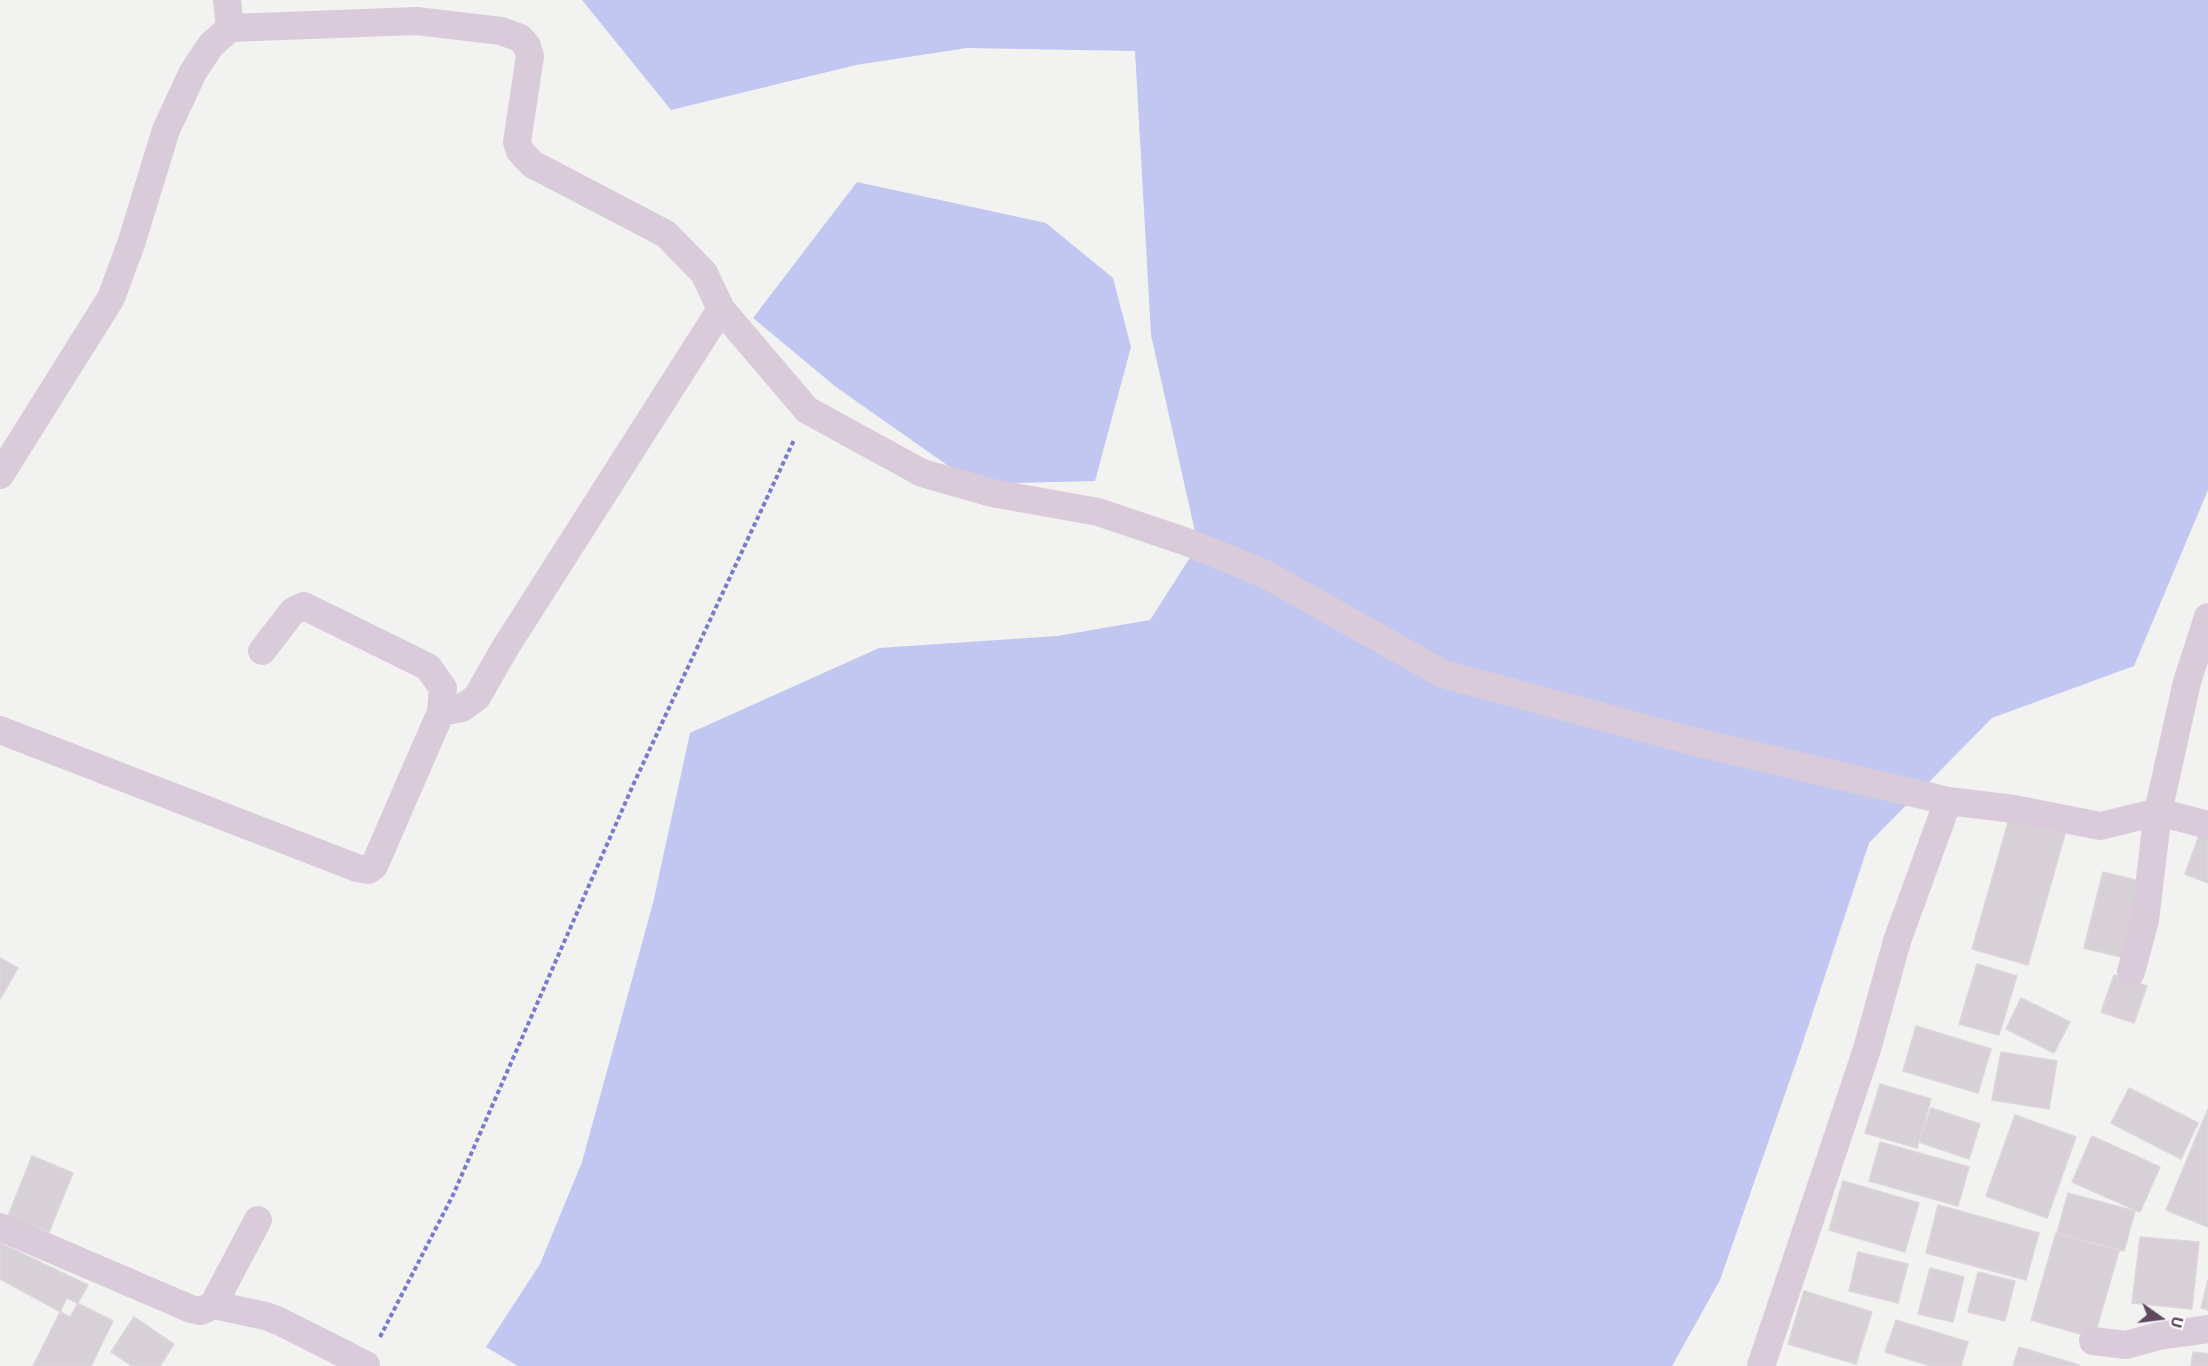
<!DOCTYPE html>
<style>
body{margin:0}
#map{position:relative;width:2208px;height:1366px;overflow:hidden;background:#f2f3f1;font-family:"Exo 2",sans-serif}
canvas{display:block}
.north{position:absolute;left:2130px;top:1288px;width:60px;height:60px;-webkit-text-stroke:4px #fff;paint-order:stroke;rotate:104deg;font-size:16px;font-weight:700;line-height:24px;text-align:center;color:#5e495f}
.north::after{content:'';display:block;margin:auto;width:21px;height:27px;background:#5e495f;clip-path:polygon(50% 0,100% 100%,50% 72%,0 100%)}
</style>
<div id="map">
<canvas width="2208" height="1366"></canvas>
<div class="north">U</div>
</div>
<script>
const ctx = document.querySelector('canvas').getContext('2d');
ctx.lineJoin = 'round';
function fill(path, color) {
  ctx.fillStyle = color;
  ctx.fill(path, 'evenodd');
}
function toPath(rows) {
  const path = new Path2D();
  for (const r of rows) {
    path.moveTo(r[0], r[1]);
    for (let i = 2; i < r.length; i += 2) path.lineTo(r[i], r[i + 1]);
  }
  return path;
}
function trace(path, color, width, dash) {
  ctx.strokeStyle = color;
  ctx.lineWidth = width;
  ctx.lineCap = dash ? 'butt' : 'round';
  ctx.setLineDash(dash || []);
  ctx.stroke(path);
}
const green = toPath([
 [582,0,2208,0,2208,490,2134,666,1992,718,1869,843,1799,1054,1720,1280,1672,1366,518,1366,486,1347,540,1264,582,1162,653,903,690,733,879,648,1057,636,1150,620,1198,545,1151,335,1135,51,967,48,856,65,671,110],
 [857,182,1046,223,1113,278,1131,347,1095,481,974,484,836,387,753,318]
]);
const building = toPath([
 [2009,819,2065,834,2028,965,1972,949,2009,819],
 [2201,830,2208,833,2208,883,2185,874,2201,830],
 [2103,872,2148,883,2129,959,2084,948,2103,872],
 [0,958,18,968,0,999,0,958],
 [1977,964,2017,976,1999,1035,1959,1024,1977,964],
 [2114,975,2147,986,2134,1023,2101,1012,2114,975],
 [2021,998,2070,1022,2054,1053,2006,1029,2021,998],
 [1916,1026,1991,1049,1978,1093,1903,1071,1916,1026],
 [2001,1052,2057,1061,2049,1109,1992,1100,2001,1052],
 [1880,1084,1931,1099,1917,1148,1865,1133,1880,1084],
 [2129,1088,2198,1123,2181,1159,2111,1123,2129,1088],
 [1931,1108,1980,1124,1969,1159,1919,1142,1931,1108],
 [2208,1109,2208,1227,2166,1210,2208,1109],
 [2015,1115,2076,1137,2047,1218,1986,1196,2015,1115],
 [2092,1136,2160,1167,2140,1212,2072,1182,2092,1136],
 [1880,1142,1969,1167,1958,1206,1869,1181,1880,1142],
 [32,1156,73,1173,49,1232,8,1216,32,1156],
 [1843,1181,1919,1203,1905,1252,1829,1230,1843,1181],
 [2068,1193,2135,1211,2124,1251,2057,1233,2068,1193],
 [1938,1205,2039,1233,2026,1280,1926,1253,1938,1205],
 [2056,1233,2119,1251,2094,1338,2031,1320,2056,1233],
 [2140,1237,2199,1242,2192,1309,2132,1303,2140,1237],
 [0,1243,88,1285,70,1317,0,1279,0,1243],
 [1858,1252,1908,1264,1898,1303,1849,1291,1858,1252],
 [1930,1268,1964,1277,1953,1322,1918,1314,1930,1268],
 [1978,1272,2015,1281,2005,1321,1968,1312,1978,1272],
 [2208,1280,2208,1310,2201,1308,2208,1280],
 [1804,1291,1872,1312,1856,1364,1788,1344,1804,1291],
 [67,1298,113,1321,91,1366,33,1366,67,1298],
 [134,1317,174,1344,160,1366,132,1366,111,1352,134,1317],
 [1896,1320,1968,1342,1961,1366,1931,1366,1885,1352,1896,1320],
 [2019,1347,2079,1365,2079,1366,2013,1366,2019,1347],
 [2193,1352,2208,1354,2208,1366,2191,1366,2193,1352]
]);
const path = toPath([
 [380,1337,453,1195,634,783,794,440]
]);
const minor = toPath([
 [227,0,230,28],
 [0,475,111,298,131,244,166,130,193,72,211,45,230,28,417,21,501,31,520,38,527,46,530,56,517,142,520,151,532,164,666,234,704,273,721,309,807,410,922,473,992,493,1098,512,1187,542,1265,574,1443,674,1692,741,1948,801],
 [441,712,462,708,477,697,505,648,721,309],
 [0,730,357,868,368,870,374,866,441,712,443,688,428,667,304,606,293,611,262,651],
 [2131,972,2145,920,2158,812,2208,825],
 [0,1227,191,1309,201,1311,213,1305,258,1220],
 [213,1305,266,1316,281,1322,366,1365],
 [2093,1341,2126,1345,2159,1336,2208,1329],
 [1761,1366,1867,1049,1897,941,1948,801,2014,809,2100,826,2158,812,2187,682,2208,617]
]);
fill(green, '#c1c7f0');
fill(building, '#d8d0d7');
trace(building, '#dcd5db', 1.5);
trace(path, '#797ace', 4, [4.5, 3]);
trace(minor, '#d9cbda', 28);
</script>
